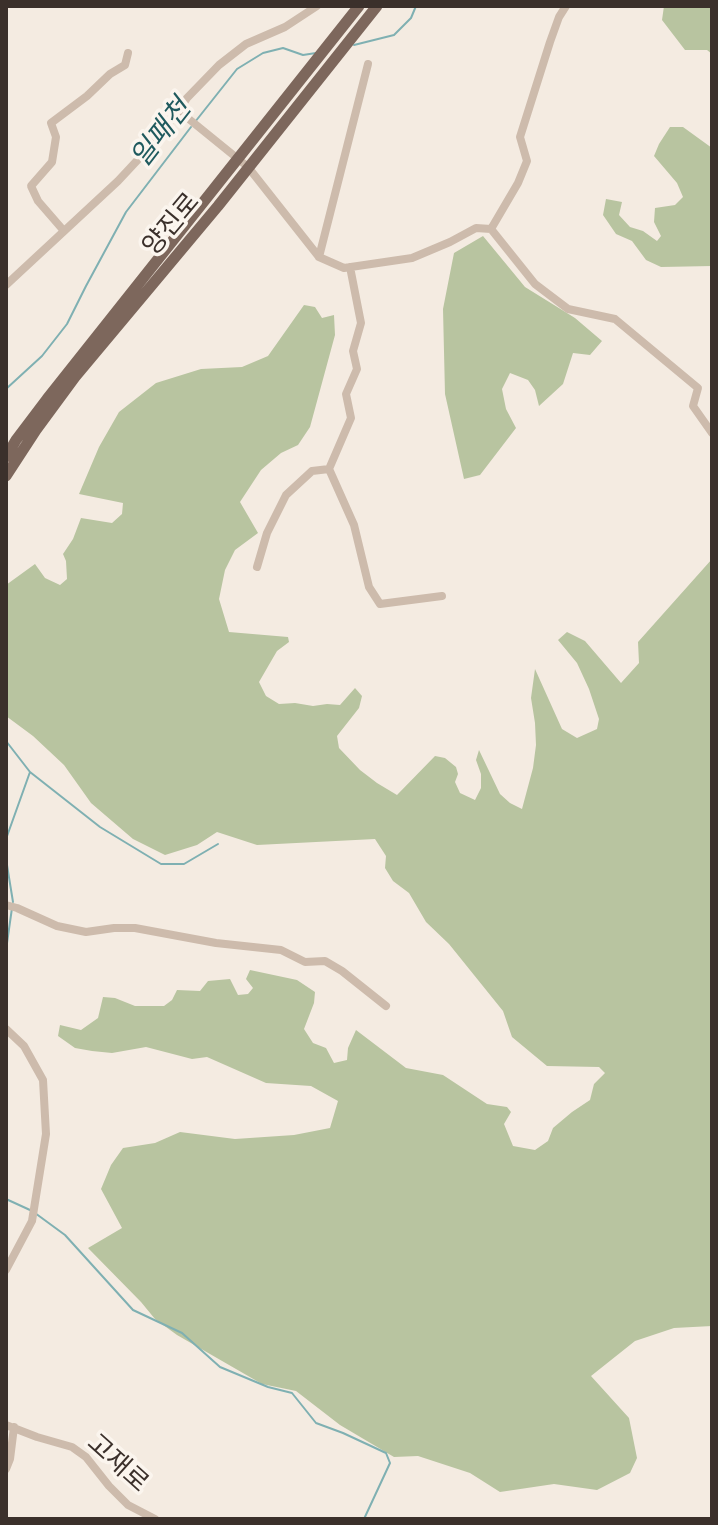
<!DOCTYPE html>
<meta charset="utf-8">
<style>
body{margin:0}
#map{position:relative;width:718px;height:1525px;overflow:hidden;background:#f4ebe1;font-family:"DejaVu Sans",sans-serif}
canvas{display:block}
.frame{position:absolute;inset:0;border:8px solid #3b302b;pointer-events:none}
</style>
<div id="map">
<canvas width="718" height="1525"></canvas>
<div class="frame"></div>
</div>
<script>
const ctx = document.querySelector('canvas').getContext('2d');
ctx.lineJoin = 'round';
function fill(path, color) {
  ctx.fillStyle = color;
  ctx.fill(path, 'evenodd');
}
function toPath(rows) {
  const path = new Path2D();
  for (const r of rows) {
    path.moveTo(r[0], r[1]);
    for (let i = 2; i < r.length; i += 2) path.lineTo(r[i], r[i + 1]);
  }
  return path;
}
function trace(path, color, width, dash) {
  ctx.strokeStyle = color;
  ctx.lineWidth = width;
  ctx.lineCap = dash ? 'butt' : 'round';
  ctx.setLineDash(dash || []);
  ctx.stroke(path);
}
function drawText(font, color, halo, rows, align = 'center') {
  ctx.font = font + ' "DejaVu Sans","Noto Sans KR",sans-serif';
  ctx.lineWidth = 7;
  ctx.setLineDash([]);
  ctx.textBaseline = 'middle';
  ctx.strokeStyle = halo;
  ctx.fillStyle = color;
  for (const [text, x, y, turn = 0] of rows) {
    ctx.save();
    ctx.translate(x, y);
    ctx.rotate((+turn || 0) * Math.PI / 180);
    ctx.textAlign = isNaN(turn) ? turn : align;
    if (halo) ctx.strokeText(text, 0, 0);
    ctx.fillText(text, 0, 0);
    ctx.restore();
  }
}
const green = toPath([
 [664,6,712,6,712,54,707,50,685,50,662,20],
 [670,127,683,127,712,148,712,266,661,267,646,260,632,241,616,234,603,215,606,199,622,202,619,215,630,227,643,231,657,241,661,236,654,222,655,208,675,205,683,197,677,183,654,156,659,144],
 [483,236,525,287,575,318,602,341,590,355,573,353,563,384,539,406,535,390,528,380,510,373,502,389,506,409,516,428,480,475,464,479,445,394,443,309,454,253],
 [304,305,315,307,322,318,334,315,335,335,310,427,298,445,281,453,261,470,240,502,258,533,235,550,225,570,219,599,229,632,288,637,289,642,277,651,259,682,266,696,279,704,295,703,313,706,327,704,340,705,355,688,362,696,359,708,337,736,339,748,360,770,377,783,397,795,435,756,445,758,456,767,458,774,455,782,460,793,475,800,481,788,481,774,476,760,479,750,500,794,510,803,522,809,533,768,536,745,535,723,531,698,535,669,562,729,577,738,597,729,599,719,589,689,577,663,558,640,567,632,585,641,621,683,639,663,638,642,712,559,712,1326,674,1328,635,1341,591,1376,629,1418,637,1458,630,1473,597,1490,554,1484,500,1492,470,1473,418,1456,394,1457,340,1425,296,1391,262,1384,177,1335,155,1319,141,1302,88,1248,122,1228,101,1189,111,1165,123,1148,155,1143,180,1132,235,1139,294,1135,330,1128,338,1101,311,1086,266,1083,207,1057,192,1059,146,1047,112,1053,92,1051,75,1048,58,1036,60,1025,81,1030,98,1018,103,997,115,998,135,1006,164,1006,172,1000,177,990,200,991,208,981,230,979,238,995,248,994,253,988,246,979,250,970,297,980,315,992,314,1003,304,1029,313,1043,326,1048,334,1063,347,1060,348,1048,356,1030,406,1068,443,1075,487,1104,507,1107,511,1112,504,1124,513,1146,535,1150,548,1141,553,1128,572,1112,590,1100,594,1084,605,1073,599,1067,547,1066,512,1037,503,1011,449,944,426,922,409,893,393,881,385,868,386,856,375,839,257,845,217,832,197,845,165,855,133,839,91,803,64,765,33,736,6,716,6,585,35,564,45,578,60,585,67,579,66,561,63,554,73,539,81,518,112,523,122,514,123,503,79,494,99,447,119,412,156,383,201,369,242,367,268,356]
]);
const stream = toPath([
 [354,45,394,35,411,18,416,6],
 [195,122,237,69,263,53,283,48,303,55,316,53],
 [6,389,42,356,67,324,86,286,126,212,191,127],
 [6,513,6,518],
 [6,741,30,772,6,839],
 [30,772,100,827,161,864,184,864,218,844],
 [6,859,13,902],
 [6,950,12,908],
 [6,1199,30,1210],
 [35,1213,65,1235,133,1310,182,1333,220,1367,268,1387,292,1393,316,1423,343,1433,386,1453,390,1463,364,1519]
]);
const minor = toPath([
 [179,111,248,167,319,257,344,268,412,258,450,242,476,228,491,229,518,183,527,161,520,137,550,42,559,17,566,6],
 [491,229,535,284,568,309,615,319,698,388,693,406,712,433],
 [64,231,38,201,31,186,52,162,56,137,51,123,87,96,110,74,125,65,128,53],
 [319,257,368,64],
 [350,267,361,323,353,351,357,369,346,394,351,418,329,469,354,525,369,587,380,604,442,596],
 [6,285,118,181,146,151,179,111,187,98,219,65,246,44,285,27,317,6],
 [257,567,267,533,286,495,312,471,329,469],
 [6,905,17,908,57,926,86,932,114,928,135,928,216,943,281,950,305,962,325,961,342,971,386,1006],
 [6,1029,24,1046,43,1080,46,1134,32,1221,6,1270],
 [6,1425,37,1437,72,1447,86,1457,109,1486,128,1505,155,1519],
 [6,1469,10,1459,14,1427]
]);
const major = toPath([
 [6,457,16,440,47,399,359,6],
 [6,476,36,430,75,377,218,206,377,6]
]);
const streetNames = [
 ["양진로",172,225,-50],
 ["고재로",117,1464,42]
];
const waterNames = [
 ["일패천",162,134,-52]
];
fill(green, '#b8c4a0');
trace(stream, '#7fb0b2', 2);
trace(minor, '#cdbbac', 8);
trace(major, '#7d675c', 11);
drawText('26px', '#3b302b', '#fbf5ee', streetNames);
drawText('italic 28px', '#1f5a5e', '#fbf5ee', waterNames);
</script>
